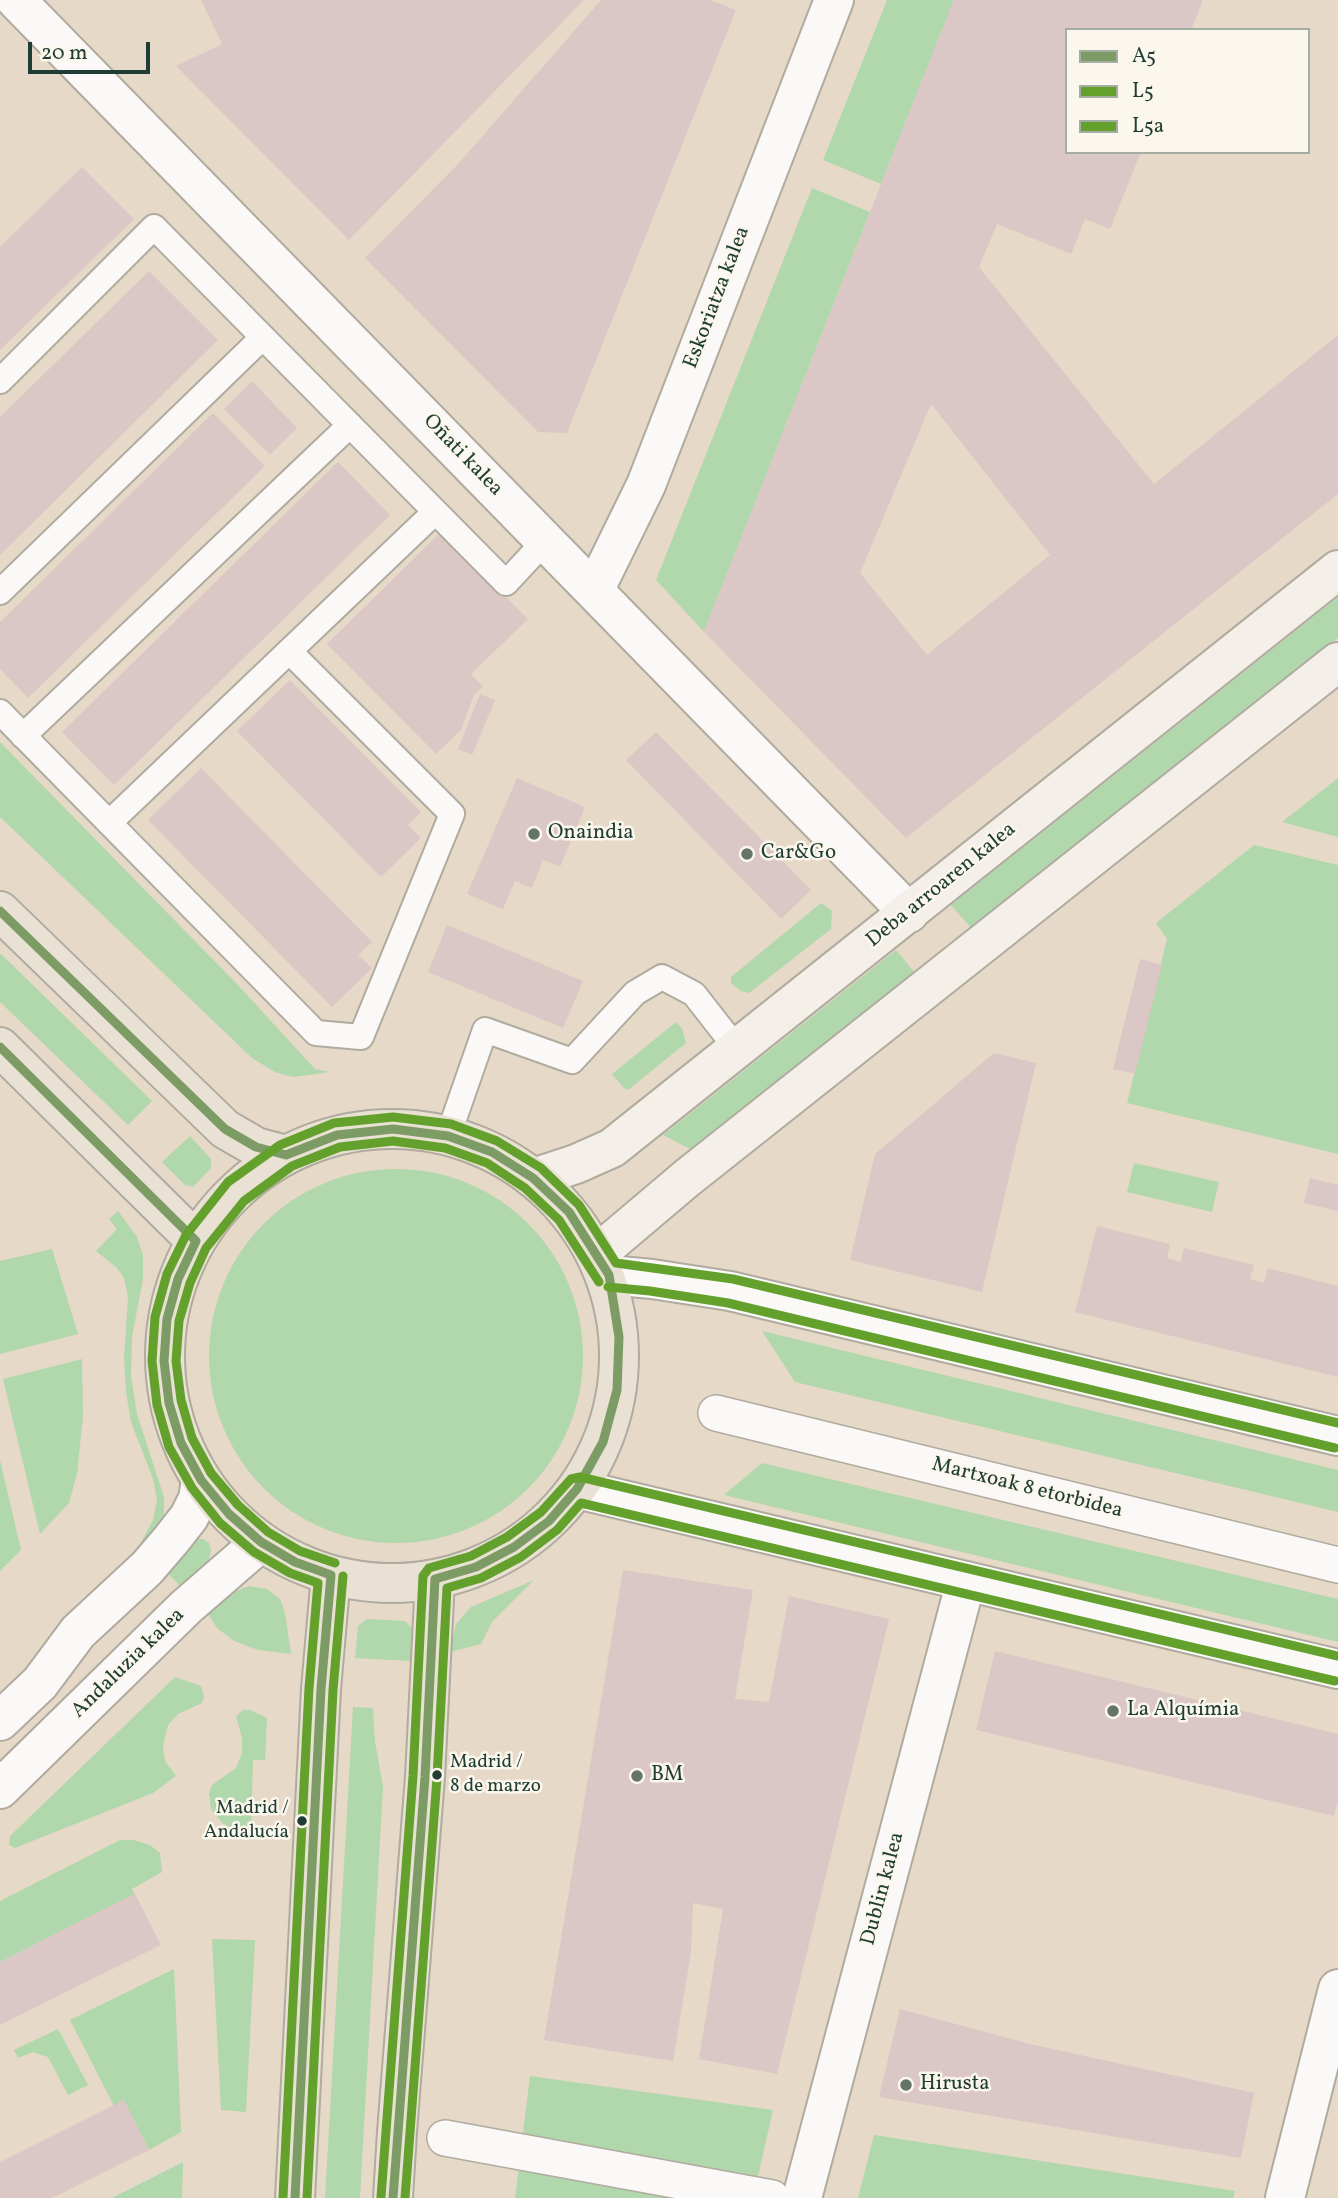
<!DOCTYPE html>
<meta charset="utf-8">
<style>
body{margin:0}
#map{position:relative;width:1338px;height:2198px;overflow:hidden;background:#e6d9c8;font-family:Vollkorn,serif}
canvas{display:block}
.legend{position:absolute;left:1065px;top:28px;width:245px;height:126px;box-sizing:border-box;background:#fbf7ec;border:2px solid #a3ada2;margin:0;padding:9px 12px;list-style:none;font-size:21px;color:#1f3d34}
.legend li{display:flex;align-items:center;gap:14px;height:35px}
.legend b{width:35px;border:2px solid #a3ada2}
.scale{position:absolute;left:28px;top:42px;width:122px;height:32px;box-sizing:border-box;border:4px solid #1f3d34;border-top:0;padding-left:9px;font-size:21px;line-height:24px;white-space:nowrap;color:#1f3d34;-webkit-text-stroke:5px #fbf7ec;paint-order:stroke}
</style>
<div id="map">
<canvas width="1338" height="2198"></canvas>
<ul class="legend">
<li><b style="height:9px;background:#7d9c65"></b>A5</li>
<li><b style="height:9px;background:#63a12c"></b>L5</li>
<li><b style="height:9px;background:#63a12c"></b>L5a</li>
</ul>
<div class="scale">20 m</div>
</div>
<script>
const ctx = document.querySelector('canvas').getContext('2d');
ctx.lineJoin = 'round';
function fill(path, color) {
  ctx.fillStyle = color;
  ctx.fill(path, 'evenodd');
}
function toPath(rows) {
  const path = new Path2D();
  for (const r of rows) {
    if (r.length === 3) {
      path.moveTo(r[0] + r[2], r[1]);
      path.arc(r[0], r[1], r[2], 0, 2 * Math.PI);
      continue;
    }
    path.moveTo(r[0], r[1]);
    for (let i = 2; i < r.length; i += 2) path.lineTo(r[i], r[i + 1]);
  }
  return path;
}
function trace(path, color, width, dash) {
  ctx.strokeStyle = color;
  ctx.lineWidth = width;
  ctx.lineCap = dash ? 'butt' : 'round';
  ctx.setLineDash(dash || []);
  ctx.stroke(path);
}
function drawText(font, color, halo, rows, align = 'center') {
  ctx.font = font + ' Vollkorn,serif';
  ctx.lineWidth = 5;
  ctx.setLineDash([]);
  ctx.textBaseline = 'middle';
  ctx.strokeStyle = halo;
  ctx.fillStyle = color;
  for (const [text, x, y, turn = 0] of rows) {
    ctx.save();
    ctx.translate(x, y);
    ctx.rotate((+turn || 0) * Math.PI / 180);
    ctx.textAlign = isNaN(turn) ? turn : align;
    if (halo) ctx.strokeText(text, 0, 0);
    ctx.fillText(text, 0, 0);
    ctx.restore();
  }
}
const green = toPath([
 [887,0,954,0,881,184,823,160],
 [812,188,870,212,704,632,656,580],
 [1338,597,1338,638,972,929,951,905],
 [0,742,237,984,315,1069,330,1072,293,1077,275,1072,252,1058,0,817],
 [1338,778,1338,837,1282,822],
 [1254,845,1338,865,1338,1154,1127,1103,1167,939,1156,923],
 [821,903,832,911,831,929,749,993,741,991,731,983,731,977],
 [896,950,916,974,692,1150,663,1135],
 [0,953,152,1101,128,1125,0,1002],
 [676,1022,682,1028,686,1043,628,1090,624,1088,612,1074],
 [190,1136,211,1159,211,1168,193,1187,185,1185,162,1162],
 [1134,1163,1219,1182,1212,1212,1127,1192],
 [396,1356,187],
 [118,1211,137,1237,143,1255,143,1279,132,1337,131,1375,137,1414,164,1497,164,1519,145,1551,140,1544,153,1520,157,1500,153,1479,131,1422,126,1392,124,1357,128,1297,124,1278,117,1268,96,1251,117,1229,109,1219],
 [52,1249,78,1334,0,1354,0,1261],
 [762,1331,1338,1470,1338,1512,795,1382],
 [82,1359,83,1416,77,1474,69,1503,40,1534,3,1379],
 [0,1460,21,1550,0,1571],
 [762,1463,1338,1599,1338,1642,724,1495],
 [195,1539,203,1539,209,1543,211,1550,208,1562,181,1587,164,1569],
 [534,1580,492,1622,481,1644,450,1652,456,1624,471,1607],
 [249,1586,267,1589,280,1599,285,1613,291,1654,258,1650,234,1641,217,1628,208,1614,233,1592],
 [367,1619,405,1621,412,1628,411,1661,355,1658,358,1626],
 [175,1677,201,1686,204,1697,202,1703,178,1714,168,1725,163,1746,165,1761,176,1776,153,1793,15,1848,9,1845,10,1836],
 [353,1707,373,1708,375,1742,383,1786,360,2198,325,2198],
 [243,1710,250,1710,267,1718,265,1760,253,1760,251,1830,233,1829,222,1823,211,1809,209,1793,212,1785,236,1768,242,1753,242,1738,236,1716],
 [120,1840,134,1840,150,1845,160,1853,162,1872,132,1889,135,1894,0,1962,0,1901],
 [212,1939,255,1940,246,2112,221,2110],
 [174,1969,181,2132,149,2150,124,2101,114,2106,70,2020],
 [58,2029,88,2085,68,2095,48,2057,33,2052,18,2058,14,2050],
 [530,2076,773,2110,753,2198,515,2198],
 [874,2135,1235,2191,1233,2198,858,2198],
 [183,2162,182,2198,112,2198]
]);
const building = toPath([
 [201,0,584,0,349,240,176,66,222,44],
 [601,0,710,0,736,10,567,433,538,432,365,258,459,163],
 [954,0,1203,0,1191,30,1067,30,1067,152,1141,152,1110,229,1085,219,1071,254,997,224,979,267,1154,484,1338,335,1338,494,906,838,704,632],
 [931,404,1050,555,927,655,860,573],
 [82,167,134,219,0,350,0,247],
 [149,271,218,340,0,555,0,417],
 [252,381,297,428,270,455,224,409],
 [213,413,265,466,28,698,0,669,0,622],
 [338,462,390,515,114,785,62,732],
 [441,532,528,619,471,674,483,687,474,695,461,730,436,754,327,644],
 [290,680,421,812,408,825,421,838,381,877,237,731],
 [480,694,495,700,472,755,458,749],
 [656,732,811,890,781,919,626,760],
 [201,768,372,942,358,955,372,968,332,1007,148,820],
 [517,778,585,807,560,867,543,860,532,888,515,881,503,909,467,894],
 [447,925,583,981,563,1028,428,972],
 [1140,959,1162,965,1135,1074,1113,1069],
 [994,1053,1036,1063,982,1292,850,1260,875,1154],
 [1310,1178,1338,1185,1338,1211,1304,1203],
 [1097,1226,1170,1244,1167,1258,1181,1262,1184,1248,1254,1265,1250,1279,1264,1283,1268,1268,1338,1286,1338,1377,1075,1312],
 [623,1570,753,1590,735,1699,769,1702,789,1596,889,1619,777,2074,699,2059,723,1909,693,1903,691,1952,673,2061,544,2040],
 [995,1651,1338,1734,1338,1800,1334,1816,976,1730],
 [135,1894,161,1945,0,2025,0,1962],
 [900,2009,1030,2044,1254,2093,1241,2158,879,2097],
 [124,2100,149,2150,52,2198,0,2198,0,2162]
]);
const service = toPath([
 [0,381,154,227,506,583,545,541],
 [0,592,263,337],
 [0,712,316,1033,361,1037,452,814,289,651],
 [23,736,350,425],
 [109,823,435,512],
 [448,1136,485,1030,572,1061,635,993,662,977,694,994,737,1049]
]);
const pedestrian = toPath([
 [716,1413,1338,1565],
 [445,2138,772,2198]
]);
const minor = toPath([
 [16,0,909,913],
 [594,591,646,485,834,0],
 [0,1721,40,1683,78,1632,147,1568,171,1540,189,1517,198,1499,201,1480],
 [0,1789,186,1607,261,1542],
 [802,2198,966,1581],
 [1285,2198,1338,1989]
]);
const tertiary = toPath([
 [609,1275,652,1279,730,1291,1338,1436],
 [577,1489,1338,1669]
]);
const secondary = toPath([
 [533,1178,576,1164,612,1148,1338,570],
 [596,1255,687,1178,1338,662]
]);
const primary = toPath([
 [0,911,225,1129,256,1147,286,1155],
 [0,1047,196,1241],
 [392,1356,227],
 [295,2198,321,1689,331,1575],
 [393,2198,397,2132,425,1777,435,1579]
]);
const bus1 = toPath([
 [0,911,225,1129,256,1147,286,1155],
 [0,1047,196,1241],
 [286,1155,337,1135,393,1129,448,1136,492,1152,533,1178,569,1212,609,1275,619,1337,617,1390,603,1442,577,1489,549,1521,514,1547,476,1567,435,1579],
 [196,1241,178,1279,167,1319,164,1361,169,1403,181,1443,201,1480,229,1514,261,1542,295,1562,331,1575],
 [295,2198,321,1689,331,1575],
 [393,2198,425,1777,435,1579]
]);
const bus2 = toPath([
 [608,1287,650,1291,728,1303,1335,1448],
 [335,1563,300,1551,268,1532,238,1505,211,1473,192,1438,181,1400,176,1361,179,1321,190,1283,206,1248,244,1201,292,1166,340,1147,393,1141,445,1148,487,1163,525,1188,559,1220,599,1282],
 [307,2198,333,1690,343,1576],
 [405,2198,437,1778,447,1588,481,1578,521,1557,557,1530,581,1503,1335,1681]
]);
const bus3 = toPath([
 [283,2197,309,1688,318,1583,290,1573,254,1552,220,1523,192,1488,169,1447,157,1405,152,1361,155,1317,167,1274,186,1235,228,1182,280,1145,334,1123,393,1117,451,1124,497,1141,541,1168,579,1205,616,1263,733,1279,1338,1423],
 [381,2197,413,1776,423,1576,429,1568,471,1556,507,1537,541,1512,571,1479,580,1477,1338,1656]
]);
const markers = [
 [534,834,7,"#657468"],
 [747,854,7,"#657468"],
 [1113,1711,7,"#657468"],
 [437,1775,6,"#1f3d34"],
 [637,1776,7,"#657468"],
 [302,1821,6,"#1f3d34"],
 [906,2085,7,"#657468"]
];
const busNames = [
 ["Madrid /",450,1764],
 ["8 de marzo",450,1788],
 ["Madrid /",289,1810,"right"],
 ["Andalucía",289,1834,"right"]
];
const streetNames = [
 ["Eskoriatza kalea",718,298,-69],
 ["Oñati kalea",462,456,46],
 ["Deba arroaren kalea",942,886,-39],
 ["Martxoak 8 etorbidea",1027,1489,14],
 ["Andaluzia kalea",129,1664,-44],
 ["Dublin kalea",884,1889,-75]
];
const poiNames = [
 ["Onaindia",548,834],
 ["Car&Go",761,854],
 ["La Alquímia",1127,1711],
 ["BM",651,1776],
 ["Hirusta",920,2085]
];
fill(green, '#b1d7ac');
fill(building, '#dbc7c5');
trace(service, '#b0ab9f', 28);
trace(pedestrian, '#b0ab9f', 38);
trace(minor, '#b0ab9f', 42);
trace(tertiary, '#b0ab9f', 42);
trace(secondary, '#b0ab9f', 42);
trace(primary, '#b0ab9f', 42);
trace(service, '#fbf9f7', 24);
trace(pedestrian, '#fbf9f7', 35);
trace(minor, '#fbf9f7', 38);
trace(tertiary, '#fbf9f7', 38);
trace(secondary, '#f4efe8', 38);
trace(primary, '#e9e1d4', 38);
trace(bus1, '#7d9c65', 9);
trace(bus2, '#63a12c', 9);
trace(bus3, '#63a12c', 9);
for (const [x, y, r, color] of markers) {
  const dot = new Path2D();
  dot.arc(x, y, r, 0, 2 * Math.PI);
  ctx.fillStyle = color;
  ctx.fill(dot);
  trace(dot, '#fbf7ec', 2.5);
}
drawText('19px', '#1f3d34', '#fbf7ec', busNames, 'left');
drawText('21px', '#1f3d34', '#fbf7ec', streetNames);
drawText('21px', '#1f3d34', '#fbf7ec', poiNames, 'left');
</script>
